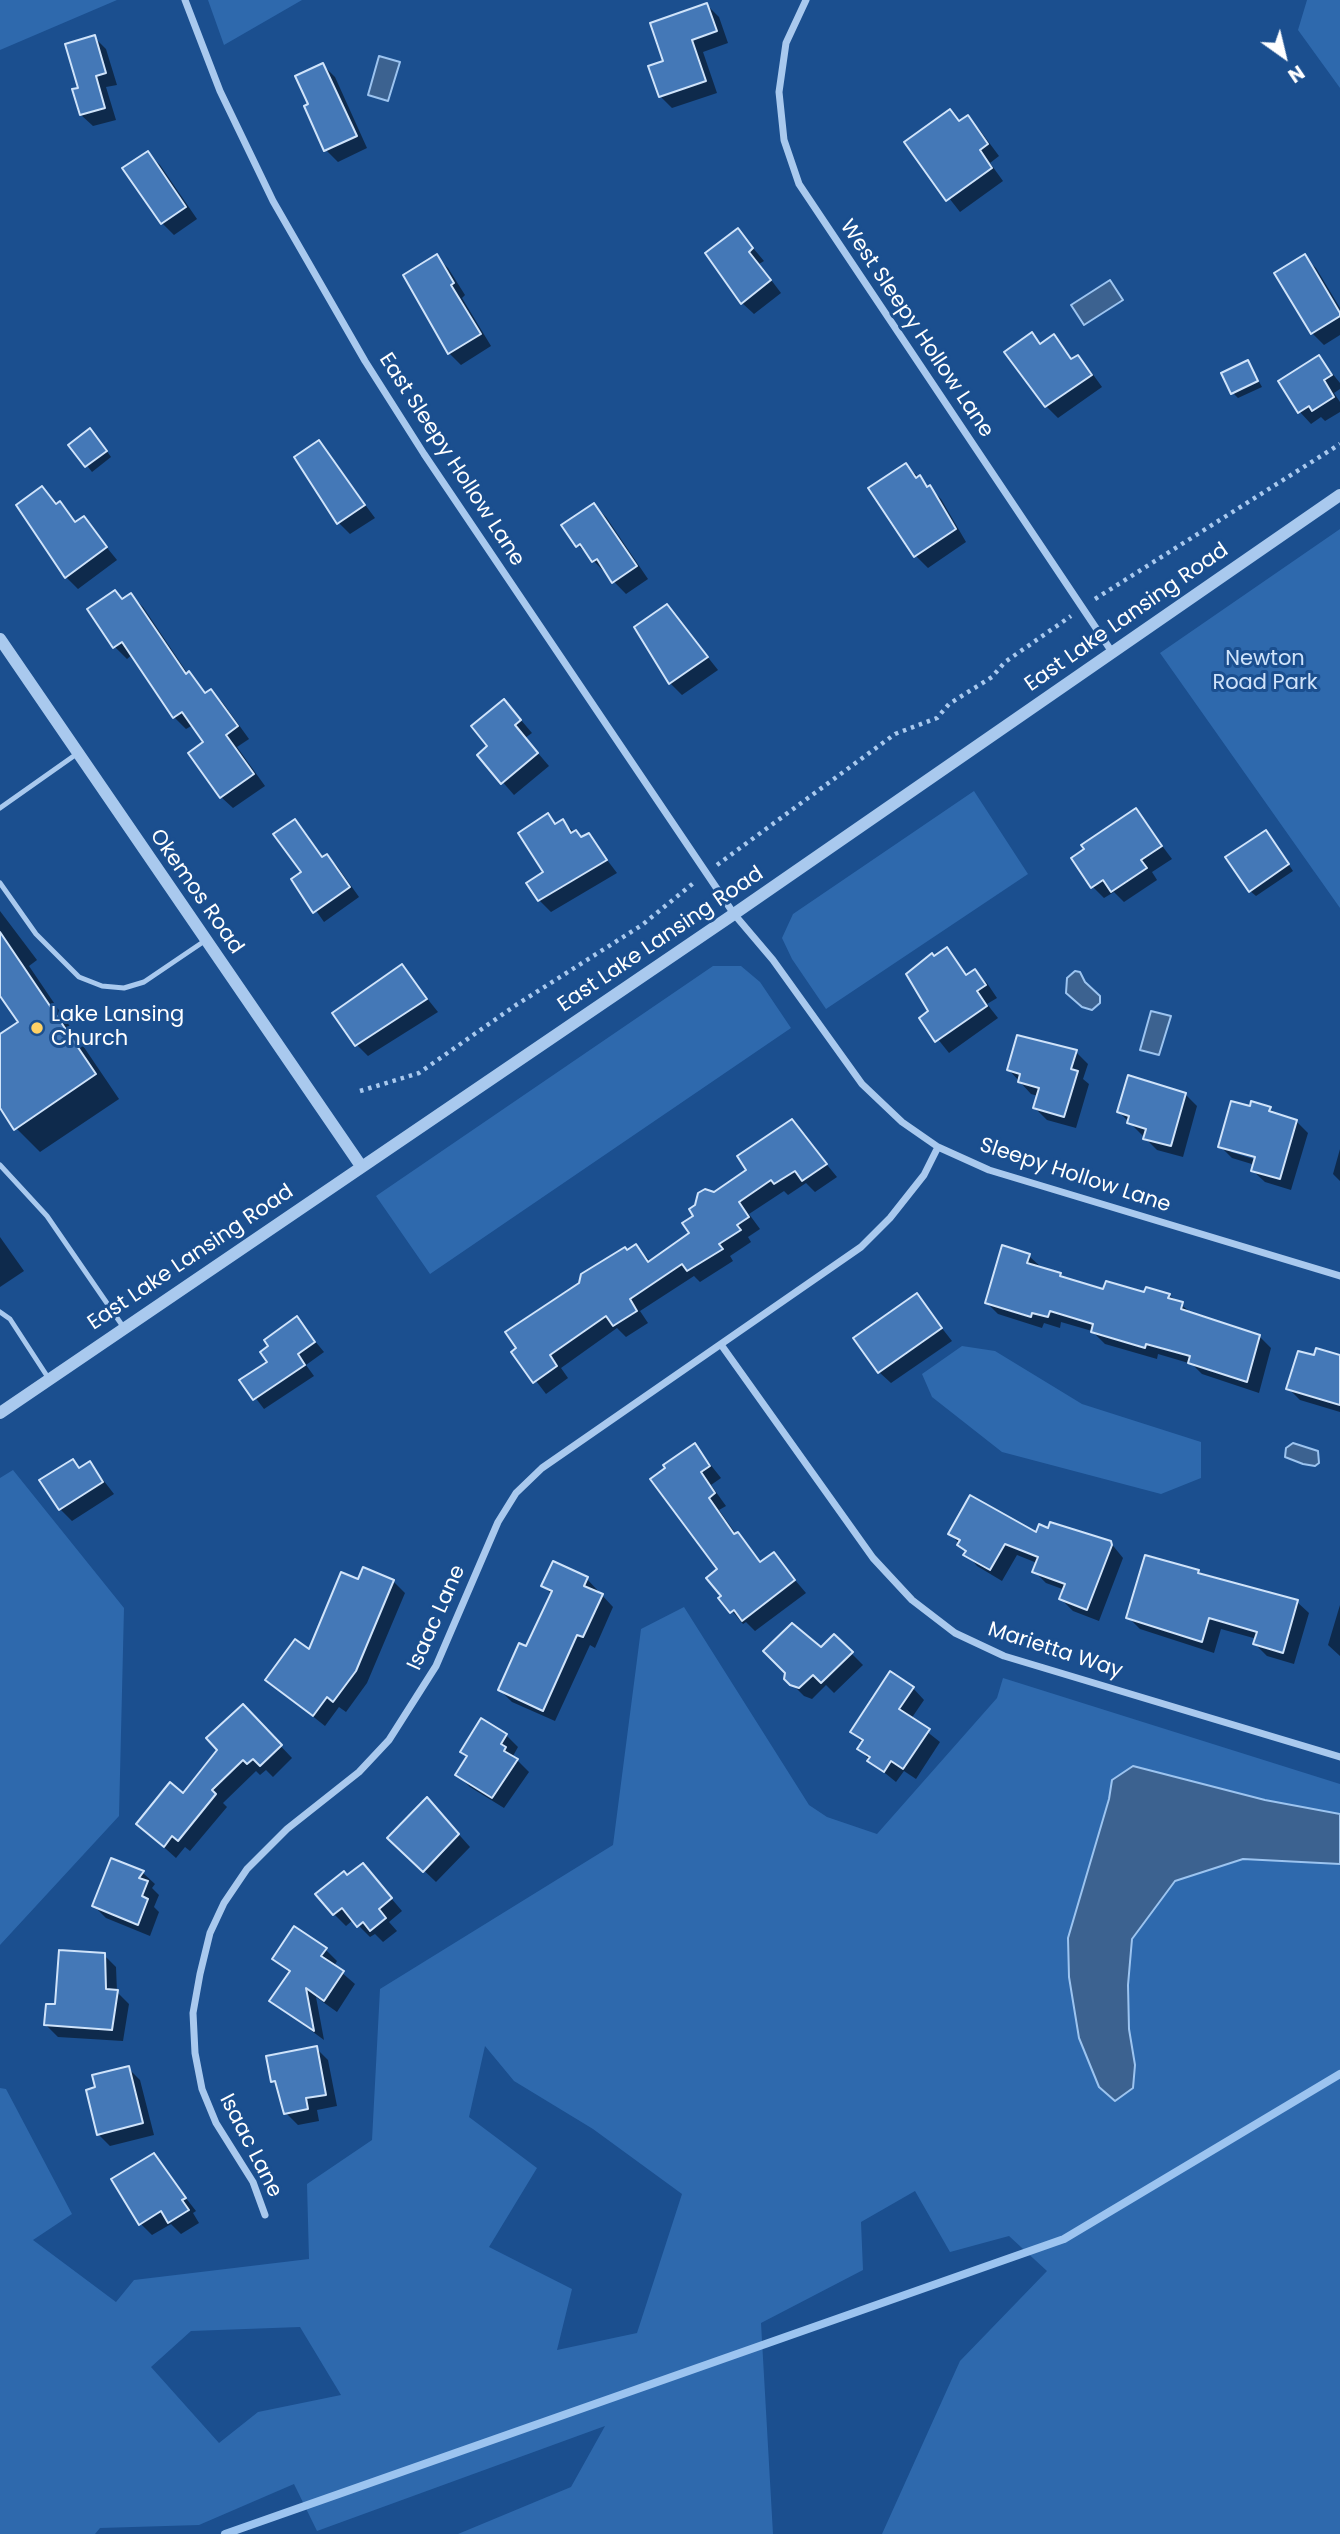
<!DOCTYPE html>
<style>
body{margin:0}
#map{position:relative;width:1340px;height:2534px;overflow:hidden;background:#1b4f8f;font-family:Poppins,sans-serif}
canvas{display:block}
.north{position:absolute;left:1249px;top:21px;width:70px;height:70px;-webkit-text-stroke:5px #1b4f8f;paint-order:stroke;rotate:146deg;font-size:19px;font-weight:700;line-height:28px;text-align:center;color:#fff}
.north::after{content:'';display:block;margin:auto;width:24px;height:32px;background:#fff;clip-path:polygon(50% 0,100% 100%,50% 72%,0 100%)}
</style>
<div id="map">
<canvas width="1340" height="2534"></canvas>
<div class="north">N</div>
</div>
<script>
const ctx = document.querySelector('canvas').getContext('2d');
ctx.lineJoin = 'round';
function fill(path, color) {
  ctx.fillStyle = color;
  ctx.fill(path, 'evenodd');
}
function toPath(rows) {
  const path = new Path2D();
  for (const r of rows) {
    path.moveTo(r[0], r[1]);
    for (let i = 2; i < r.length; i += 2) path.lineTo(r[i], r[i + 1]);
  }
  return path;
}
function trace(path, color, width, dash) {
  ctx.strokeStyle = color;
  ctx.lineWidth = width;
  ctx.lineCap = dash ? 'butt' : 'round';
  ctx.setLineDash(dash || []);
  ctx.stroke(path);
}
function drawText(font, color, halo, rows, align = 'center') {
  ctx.font = font + ' Poppins,sans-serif';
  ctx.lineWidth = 6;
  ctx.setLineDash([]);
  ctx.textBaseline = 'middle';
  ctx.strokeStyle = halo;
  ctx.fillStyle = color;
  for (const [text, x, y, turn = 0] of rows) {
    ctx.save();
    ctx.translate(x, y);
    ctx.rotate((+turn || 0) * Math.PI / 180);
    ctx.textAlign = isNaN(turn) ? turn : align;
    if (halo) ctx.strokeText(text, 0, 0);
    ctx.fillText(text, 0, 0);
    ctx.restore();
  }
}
const green = toPath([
 [0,0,117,0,0,50],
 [208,0,302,0,224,45],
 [1307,0,1340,0,1340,88,1298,30],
 [1340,529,1340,908,1160,653],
 [974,791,1028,874,826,1009,792,959,782,938,793,914],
 [713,966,741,966,760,982,791,1028,430,1274,376,1196],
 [962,1346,995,1351,1082,1404,1201,1442,1201,1478,1161,1494,1002,1452,932,1397,922,1374],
 [13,1470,124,1608,119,1816,0,1945,0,1478],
 [684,1607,809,1805,827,1817,877,1834,997,1698,1003,1678,1340,1784,1340,2534,882,2534,960,2361,1047,2271,1009,2236,950,2252,915,2191,861,2222,863,2270,761,2323,773,2534,458,2534,571,2487,605,2426,317,2531,294,2484,199,2525,100,2528,95,2534,0,2534,0,2088,6,2089,72,2214,33,2240,116,2302,134,2280,309,2259,307,2184,372,2140,380,1989,613,1845,641,1629],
 [485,2046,514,2081,593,2129,682,2194,637,2333,557,2350,572,2289,489,2247,537,2168,469,2117],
 [300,2327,341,2395,258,2412,219,2443,151,2367,191,2331]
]);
const water = toPath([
 [379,56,400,62,388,101,368,95,379,56],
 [1110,280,1123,300,1084,325,1071,305,1110,280],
 [1075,971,1080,972,1085,982,1100,996,1100,1003,1092,1010,1082,1007,1066,993,1067,978,1075,971],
 [1151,1011,1171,1016,1159,1055,1140,1050,1151,1011],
 [1293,1443,1318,1451,1319,1463,1315,1466,1303,1464,1285,1457,1286,1448,1293,1443],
 [1133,1766,1265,1800,1340,1814,1340,1864,1243,1859,1175,1881,1132,1939,1128,1985,1129,2029,1135,2065,1133,2088,1115,2101,1099,2087,1079,2038,1069,1977,1068,1938,1109,1799,1112,1780,1133,1766]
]);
const shadow = toPath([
 [707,5,719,17,728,43,703,52,717,93,672,108,660,96,666,62],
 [94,37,106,49,117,85,106,87,116,120,93,126,81,115,80,89],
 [323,65,335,77,367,148,338,162,326,150,310,105],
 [950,111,961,122,968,117,979,129,999,156,990,163,1003,181,960,212,906,143],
 [148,153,160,165,197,219,174,235,162,223],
 [738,230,764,261,759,264,781,293,754,314,742,303],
 [436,256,448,268,465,295,462,298,491,346,461,365,449,353],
 [1304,257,1316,268,1340,308,1340,335,1324,345,1312,333],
 [1032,334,1042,344,1054,336,1073,360,1077,357,1089,369,1102,387,1058,418,1046,406],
 [1319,357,1340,383,1340,389,1334,393,1340,402,1340,412,1325,421,1321,417,1311,424,1300,412],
 [1248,362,1262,387,1238,398,1232,392],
 [96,436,111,457,92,472,71,445],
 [319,443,375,518,350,534,339,523],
 [906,465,941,499,966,542,928,568,916,556,871,488],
 [42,488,77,522,83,518,117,560,78,589,66,577],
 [594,505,606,517,648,579,626,594,578,545],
 [115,592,123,600,131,595,143,607,188,674,207,694,211,691,223,703,249,739,237,747,265,786,233,808,221,797,206,743,193,725,186,729,174,717,133,654,127,659,115,647,89,610],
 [667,606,718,670,682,695,670,683],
 [515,713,532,733,525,738,549,766,514,795,479,755],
 [1136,811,1172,859,1152,872,1157,880,1124,902,1114,892,1104,898,1093,887],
 [547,816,557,825,562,821,582,839,588,835,617,873,551,912,539,900,546,872],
 [295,821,324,858,327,856,337,866,359,897,324,922,294,879,303,873],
 [1271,838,1293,871,1256,896,1250,891],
 [0,911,37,960,29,966,119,1099,40,1152,16,1128,0,1105,0,1036,20,1022,0,993],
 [946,950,968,976,975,971,987,983,997,998,987,1004,998,1018,949,1053,921,1018,931,1012,934,958],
 [402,967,438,1012,368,1056,356,1044],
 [1076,1052,1088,1064,1083,1079,1089,1084,1076,1128,1047,1120,1035,1108,1038,1096,1031,1094,1009,1070],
 [1185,1094,1197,1106,1183,1157,1157,1150,1119,1112],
 [1251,1108,1270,1109,1277,1115,1296,1121,1308,1133,1291,1190,1265,1182,1253,1171,1255,1165,1232,1158,1220,1146],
 [1231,1149,1264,1158,1263,1162,1231,1152],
 [792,1122,837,1177,815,1192,806,1183,788,1195,784,1191,749,1214,760,1229,748,1237,751,1242,730,1256,733,1261,700,1282,694,1276,640,1311,648,1323,626,1337,617,1328,561,1368,568,1378,546,1394,514,1352,636,1246,651,1262,692,1234,695,1216,714,1194,749,1170],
 [1340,1149,1340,1181,1333,1174],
 [0,1237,24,1271,0,1287],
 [1029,1256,1041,1267,1064,1279,1105,1291,1169,1295,1194,1315,1259,1336,1271,1348,1259,1393,1202,1374,1192,1364,1158,1354,1157,1359,1105,1344,1092,1331,1061,1322,1060,1328,1044,1323,1042,1328,998,1314,987,1303],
 [916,1295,952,1341,891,1383,879,1372],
 [296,1318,324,1352,306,1365,314,1376,264,1409,242,1380,269,1362],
 [1340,1357,1340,1412,1300,1400,1288,1388,1315,1358],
 [695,1445,721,1478,711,1485,726,1506,719,1510,736,1534,762,1563,773,1554,806,1593,755,1631,746,1622,743,1624,721,1598,723,1597,720,1569],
 [73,1461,81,1469,90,1463,114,1494,72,1521,60,1509],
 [1087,1533,1110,1542,1123,1558,1099,1621,1073,1611,1061,1599,1065,1590,1046,1583,1034,1571,1037,1563,1017,1555,1002,1581,977,1566,951,1534,1085,1537],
 [554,1563,587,1579,613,1607,595,1648,590,1645,555,1721,512,1702,500,1690,527,1648,552,1595,544,1586],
 [1198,1571,1203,1576,1297,1602,1309,1613,1294,1664,1267,1656,1255,1644,1257,1639,1221,1629,1214,1653,1140,1629,1128,1617],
 [393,1581,405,1593,367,1683,346,1712,339,1707,325,1726,267,1680,310,1651],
 [1340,1605,1340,1656,1328,1645],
 [834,1636,863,1665,834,1693,826,1685,812,1699,804,1696,786,1678,786,1672],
 [913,1688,924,1700,911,1719,940,1742,916,1779,904,1771,896,1782,869,1760,860,1748,863,1743,852,1732],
 [243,1706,292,1758,273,1777,266,1770,260,1775,256,1771,223,1803,227,1807,190,1851,185,1847,176,1858,138,1824,184,1796,220,1750],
 [506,1735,518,1747,513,1756,529,1772,504,1808,470,1787,458,1775,468,1758,463,1752],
 [438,1811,470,1847,436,1882,390,1838],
 [112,1860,143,1873,155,1884,152,1888,159,1895,154,1907,159,1912,150,1936,106,1918,94,1906],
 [363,1865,402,1911,389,1922,397,1931,383,1942,375,1934,370,1937,353,1920,346,1926,334,1914],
 [326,1950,337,1961,334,1966,355,1984,337,2012,316,1997,324,2040,271,2001,290,1973,275,1959],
 [104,1955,116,1967,117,1992,129,2004,123,2041,58,2037,46,2025,57,2006],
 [316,2048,328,2060,337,2106,317,2110,319,2121,298,2125,286,2113,278,2087,273,2081],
 [128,2068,140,2080,154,2135,110,2146,98,2134],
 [153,2156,196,2211,193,2213,199,2223,181,2234,171,2224,152,2235,140,2223]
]);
const stream = toPath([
 [225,2534,1064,2239,1340,2074]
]);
const building = toPath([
 [707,3,717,31,692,40,706,81,659,97,648,66,663,61,650,23,707,3],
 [95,35,106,73,96,76,105,108,80,115,72,89,78,88,65,44,95,35],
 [323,63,357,136,324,151,304,106,308,104,295,76,323,63],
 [950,109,959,121,968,115,988,144,980,150,992,168,946,201,904,142,950,109],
 [148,151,186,207,161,224,122,168,148,151],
 [738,228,753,248,749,252,771,280,741,304,705,253,738,228],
 [437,254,454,283,451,285,481,334,448,354,403,275,437,254],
 [1305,254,1340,313,1340,316,1311,334,1274,273,1305,254],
 [1032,332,1040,344,1054,334,1071,359,1078,355,1092,375,1045,407,1004,352,1032,332],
 [1319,355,1332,375,1324,380,1334,397,1312,411,1309,406,1298,413,1278,381,1319,355],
 [1248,360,1258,381,1231,394,1221,373,1248,360],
 [90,428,107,451,85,467,68,445,90,428],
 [319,440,365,505,337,524,294,457,319,440],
 [906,463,916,478,920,475,927,487,930,485,956,529,914,557,868,488,906,463],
 [42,486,56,504,60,501,75,522,84,516,107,547,65,578,16,505,42,486],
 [594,503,637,566,612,583,597,559,592,562,580,544,576,547,561,525,594,503],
 [115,590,122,599,131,593,186,674,189,671,205,693,211,689,238,726,226,735,254,774,220,798,188,753,203,742,182,712,173,718,122,642,113,648,87,609,115,590],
 [667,604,708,657,669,684,634,627,667,604],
 [504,699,521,720,515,725,538,753,501,784,477,755,487,746,471,726,504,699],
 [1136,808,1162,846,1141,860,1147,868,1111,892,1103,880,1091,888,1071,858,1084,849,1081,845,1136,808],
 [548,813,555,824,563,819,571,833,576,830,581,837,589,833,607,860,538,901,526,883,543,872,518,833,548,813],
 [295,819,322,857,327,854,350,887,313,913,291,879,301,872,273,834,295,819],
 [1266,830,1289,864,1249,892,1225,857,1266,830],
 [0,932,96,1074,14,1130,0,1108,0,1034,18,1022,0,996,0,932],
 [947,947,966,975,975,969,986,985,977,991,987,1006,935,1042,919,1018,928,1011,906,974,932,953,934,956,947,947],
 [402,964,427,999,355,1046,332,1013,402,964],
 [1017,1035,1077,1050,1071,1069,1078,1071,1064,1117,1033,1108,1039,1088,1018,1082,1020,1074,1007,1070,1017,1035],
 [1128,1075,1186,1093,1171,1146,1143,1139,1146,1129,1127,1123,1129,1116,1117,1112,1128,1075],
 [1231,1101,1250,1106,1251,1101,1271,1107,1269,1111,1297,1120,1280,1179,1251,1171,1255,1157,1218,1147,1231,1101],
 [792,1119,827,1164,802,1181,795,1171,774,1184,771,1180,739,1202,749,1217,737,1225,741,1230,719,1244,723,1249,687,1271,682,1264,630,1299,637,1311,613,1326,606,1316,550,1355,557,1366,533,1383,511,1352,516,1348,505,1332,579,1283,581,1274,625,1247,627,1250,636,1244,648,1262,689,1233,682,1223,693,1216,689,1209,695,1205,698,1193,705,1189,714,1192,746,1170,737,1156,792,1119],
 [1002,1245,1030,1254,1027,1263,1061,1273,1060,1276,1103,1289,1106,1281,1144,1292,1146,1287,1170,1294,1168,1298,1183,1302,1181,1309,1260,1335,1247,1382,1188,1363,1190,1356,1146,1344,1145,1348,1091,1332,1093,1324,1050,1311,1048,1317,1032,1313,1031,1317,985,1303,1002,1245],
 [917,1293,942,1328,878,1373,853,1338,917,1293],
 [297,1316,315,1342,298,1354,305,1365,253,1400,239,1380,267,1362,260,1352,268,1346,264,1340,297,1316],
 [1316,1348,1340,1355,1340,1405,1286,1389,1298,1351,1314,1355,1316,1348],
 [695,1443,710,1466,701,1472,715,1493,709,1498,734,1534,738,1532,760,1562,774,1552,795,1580,742,1621,734,1610,730,1613,718,1598,721,1596,706,1578,717,1569,650,1479,665,1468,663,1465,695,1443],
 [73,1459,79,1468,90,1461,103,1482,59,1510,39,1480,73,1459],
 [970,1495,1036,1532,1039,1524,1048,1528,1050,1522,1111,1541,1112,1545,1087,1610,1059,1599,1065,1584,1032,1572,1038,1557,1005,1544,990,1570,963,1555,966,1551,957,1545,960,1540,948,1534,970,1495],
 [1145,1555,1199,1570,1198,1573,1298,1600,1283,1653,1253,1644,1257,1632,1209,1618,1202,1642,1126,1618,1145,1555],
 [553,1561,588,1577,584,1586,603,1594,583,1637,577,1635,543,1711,498,1690,519,1643,526,1646,552,1591,541,1586,553,1561],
 [363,1567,394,1580,356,1671,333,1702,327,1697,313,1716,265,1680,295,1639,309,1649,341,1572,358,1579,363,1567],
 [792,1623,821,1647,834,1634,853,1652,821,1683,813,1675,799,1688,790,1685,784,1679,785,1673,763,1651,792,1623],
 [890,1671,914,1687,899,1709,930,1729,903,1769,891,1761,884,1772,867,1761,870,1757,857,1749,863,1740,850,1732,890,1671],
 [243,1704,282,1745,260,1766,253,1759,247,1764,243,1760,212,1790,216,1794,178,1841,172,1836,164,1847,136,1824,170,1782,183,1793,217,1750,206,1738,243,1704],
 [481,1718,507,1734,501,1744,506,1747,504,1751,518,1759,492,1798,455,1775,467,1756,460,1752,481,1718],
 [427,1797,459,1834,423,1872,387,1838,427,1797],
 [111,1858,144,1871,139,1878,148,1881,142,1896,148,1899,138,1925,92,1906,111,1858],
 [363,1863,392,1898,379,1909,386,1918,370,1931,363,1922,357,1927,342,1908,333,1915,315,1894,344,1871,347,1875,363,1863],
 [294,1926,327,1948,321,1956,344,1971,324,2001,306,1988,314,2031,269,2001,290,1971,272,1959,294,1926],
 [59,1950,105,1953,106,1989,118,1990,112,2030,44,2025,46,2004,55,2004,59,1950],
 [317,2046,326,2095,306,2098,308,2109,284,2114,275,2081,271,2082,266,2056,317,2046],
 [129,2066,143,2123,97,2135,86,2090,95,2087,92,2075,129,2066],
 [154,2153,186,2198,182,2200,189,2210,168,2223,161,2211,139,2225,111,2179,154,2153]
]);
const path = toPath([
 [1095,599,1340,444],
 [717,865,895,734,937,718,949,704,992,677,1005,662,1071,616],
 [360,1091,419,1073,516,1005,642,925,696,881]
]);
const service = toPath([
 [0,808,78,753],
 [0,883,36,934,79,977,102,986,124,988,144,982,206,940],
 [0,1165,47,1216,124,1328],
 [0,1312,10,1319,49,1379]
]);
const minor = toPath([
 [185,0,220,91,273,201,365,361,424,454,734,914,773,960,862,1084,902,1122,938,1147,989,1170,1340,1276],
 [806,0,786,43,779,92,784,140,799,184,1112,652],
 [722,1346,873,1558,912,1600,955,1633,1004,1656,1340,1757],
 [265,2215,253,2182,216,2123,202,2089,195,2053,193,2013,200,1974,210,1933,224,1903,247,1869,287,1829,359,1772,389,1740,436,1666,498,1522,516,1493,542,1468,861,1247,890,1218,924,1175,938,1147]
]);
const tertiary = toPath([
 [0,639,361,1166],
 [0,1413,734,914,1340,495]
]);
const markers = [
 [37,1028,7,"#ffd166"]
];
const streetNames = [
 ["West Sleepy Hollow Lane",916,329,56],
 ["East Sleepy Hollow Lane",451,460,57],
 ["East Lake Lansing Road",1127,618,-35],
 ["Okemos Road",196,892,55],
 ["East Lake Lansing Road",661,940,-34],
 ["Sleepy Hollow Lane",1075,1176,18],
 ["East Lake Lansing Road",191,1258,-34],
 ["Isaac Lane",437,1618,-66],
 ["Marietta Way",1055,1651,18],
 ["Isaac Lane",250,2146,63]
];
const parkNames = [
 ["Newton",1265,660],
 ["Road Park",1265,684]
];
const poiNames = [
 ["Lake Lansing",51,1016],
 ["Church",51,1040]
];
fill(green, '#2e69ad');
fill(water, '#3c6290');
trace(water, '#9cc4f0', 2);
fill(shadow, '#0007');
trace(stream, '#9cc4f0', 8);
fill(building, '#4478b7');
trace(building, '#cfe3fa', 2);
trace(path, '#a9c9ee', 4.5, [3.5, 5]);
trace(service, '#a9c9ee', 5);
trace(minor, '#a9c9ee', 7);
trace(tertiary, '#a9c9ee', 12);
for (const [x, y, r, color] of markers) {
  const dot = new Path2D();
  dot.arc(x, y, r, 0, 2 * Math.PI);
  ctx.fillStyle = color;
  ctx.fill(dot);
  trace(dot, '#1b4f8f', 2.5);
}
drawText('21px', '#fff', '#1b4f8f', streetNames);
drawText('21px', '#cfe3fa', '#1b4f8f', parkNames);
drawText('21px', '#fff', '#1b4f8f', poiNames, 'left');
</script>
